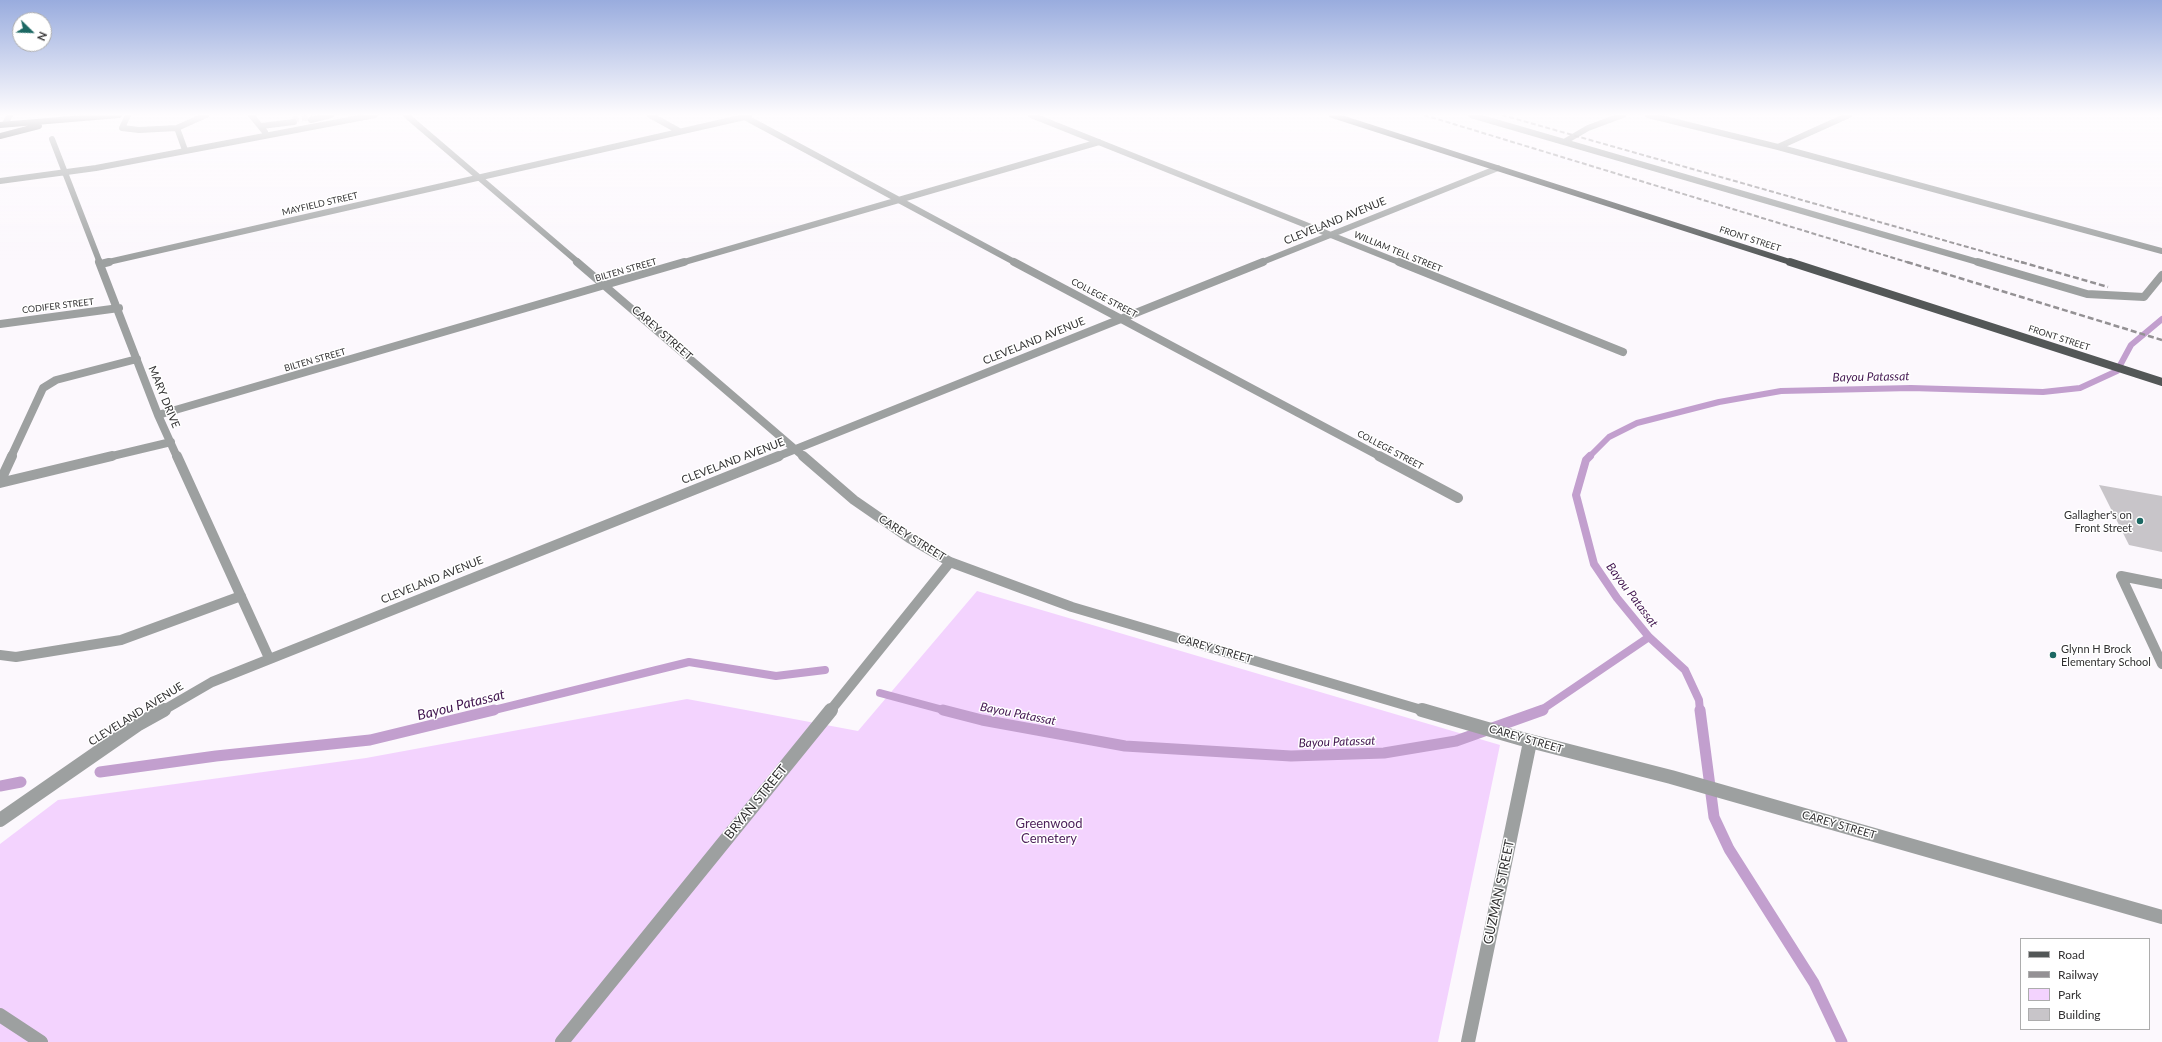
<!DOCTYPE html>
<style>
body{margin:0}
#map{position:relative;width:2162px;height:1042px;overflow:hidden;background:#fcf8fd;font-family:Lato,sans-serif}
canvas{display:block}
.legend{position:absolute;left:2020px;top:938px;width:130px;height:92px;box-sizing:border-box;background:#fff;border:1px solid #adadad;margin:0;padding:5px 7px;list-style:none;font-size:12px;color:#323132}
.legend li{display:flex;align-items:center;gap:8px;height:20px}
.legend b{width:20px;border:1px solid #adadad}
.north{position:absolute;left:12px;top:12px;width:40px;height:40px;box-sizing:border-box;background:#fff;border:1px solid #adadad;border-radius:50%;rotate:113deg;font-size:11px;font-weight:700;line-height:16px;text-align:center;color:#323132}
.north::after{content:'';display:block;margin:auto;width:14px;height:18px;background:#1c6863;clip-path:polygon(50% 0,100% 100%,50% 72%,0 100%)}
</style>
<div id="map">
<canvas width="2162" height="1042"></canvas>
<ul class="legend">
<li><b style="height:5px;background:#535757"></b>Road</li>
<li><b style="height:5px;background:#949194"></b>Railway</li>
<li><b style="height:11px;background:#f3d3fe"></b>Park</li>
<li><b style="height:11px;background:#c8c5c9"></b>Building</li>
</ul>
<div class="north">N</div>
</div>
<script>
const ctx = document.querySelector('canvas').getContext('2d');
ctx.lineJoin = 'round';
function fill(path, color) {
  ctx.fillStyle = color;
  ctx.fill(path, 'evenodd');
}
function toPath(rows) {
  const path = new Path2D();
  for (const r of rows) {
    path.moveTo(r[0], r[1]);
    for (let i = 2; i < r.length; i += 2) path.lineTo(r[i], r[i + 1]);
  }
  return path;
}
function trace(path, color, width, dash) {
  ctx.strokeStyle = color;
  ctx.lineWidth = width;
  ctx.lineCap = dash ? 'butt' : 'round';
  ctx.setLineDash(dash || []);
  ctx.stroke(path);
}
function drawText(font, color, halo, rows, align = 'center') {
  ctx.font = font + ' Lato,sans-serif';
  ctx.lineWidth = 3;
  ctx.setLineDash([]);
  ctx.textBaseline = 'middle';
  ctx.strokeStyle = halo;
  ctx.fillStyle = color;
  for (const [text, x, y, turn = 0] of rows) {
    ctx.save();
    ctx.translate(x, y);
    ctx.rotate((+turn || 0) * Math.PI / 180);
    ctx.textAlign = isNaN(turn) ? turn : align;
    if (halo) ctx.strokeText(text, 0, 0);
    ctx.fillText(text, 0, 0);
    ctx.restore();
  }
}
const green = toPath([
 [977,591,1500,745,1438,1042,0,1042,0,844,58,800,366,758,687,699,858,731]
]);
const streamFar2 = toPath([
 [1589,457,1609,437,1637,423,1719,402,1781,391,1911,388,2043,392,2080,388,2117,371,2131,345,2162,319]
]);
const streamFar1 = toPath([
 [1590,456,1586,460,1576,495,1594,564,1617,598,1649,637,1685,670,1699,700,1700,711],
 [880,693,947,711],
 [490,711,689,662,776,676,825,670],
 [1540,711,1649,637]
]);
const stream = toPath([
 [943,710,982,720,1125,746,1291,756,1384,753,1456,741,1543,710],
 [1700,710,1714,817,1729,849,1814,983,1842,1042],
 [100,772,216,756,370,740,494,710],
 [0,786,21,782]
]);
const building = toPath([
 [2099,485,2162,496,2162,552,2129,545]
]);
const minorTunnel = toPath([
 [293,120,312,117]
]);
const minorFar3 = toPath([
 [128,115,122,128,139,130,177,128],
 [251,115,265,132],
 [406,115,579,263],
 [650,115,679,131],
 [741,115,1016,263],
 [1031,115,1401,263],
 [1471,115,1981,263],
 [1648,115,1778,147,2162,251],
 [311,120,331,115],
 [5,124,10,115],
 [261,126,294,122],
 [52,139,100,263],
 [1564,142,1588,128,1623,115],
 [1778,147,1849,115],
 [185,150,177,128,206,115],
 [0,181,96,168,375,115],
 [104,263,749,116],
 [681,263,1099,142],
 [1260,263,1498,168]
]);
const minorFar2 = toPath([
 [99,262,158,415,177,457],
 [577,262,804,457],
 [1014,262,1381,457],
 [1399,262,1623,352],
 [1978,262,2087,294,2144,297,2162,275],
 [101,264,109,262],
 [0,324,119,308],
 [158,415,684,262],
 [11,457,43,388,56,380,137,359],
 [108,457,171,442],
 [776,457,1263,262]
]);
const minorFar1 = toPath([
 [177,456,269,658],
 [803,456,854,500,909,538,950,562,1072,607,1425,711],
 [1379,456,1458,498],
 [0,482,12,456],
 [0,483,112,456],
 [2121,576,2162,664],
 [2121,576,2162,584],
 [0,655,16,657,121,640,241,596],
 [162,711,212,682,779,456],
 [830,711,950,562]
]);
const minor = toPath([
 [1422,710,1522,739,1671,777,2162,917],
 [0,820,137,725,164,710],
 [0,1015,41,1042],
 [562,1042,831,710],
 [1468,1042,1530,742]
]);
const majorFar1 = toPath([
 [1332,115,1793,263],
 [0,125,119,115],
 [0,136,39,126]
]);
const major = toPath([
 [1790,262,2162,382]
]);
const railFar1 = toPath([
 [1424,115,1910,263],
 [1502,115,2024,263]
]);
const rail = toPath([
 [1907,262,2162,340],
 [2021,262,2108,287]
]);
const markers = [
 [2140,521,4,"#1c6863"],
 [2053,655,4,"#1c6863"]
];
const farStreetnames = [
 ["MAYFIELD STREET",320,204,-13],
 ["FRONT STREET",1750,239,18],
 ["WILLIAM TELL STREET",1398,252,22],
 ["BILTEN STREET",626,270,-16],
 ["COLLEGE STREET",1104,298,28],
 ["CODIFER STREET",58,306,-7],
 ["FRONT STREET",2059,338,18],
 ["BILTEN STREET",315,360,-16],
 ["COLLEGE STREET",1390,450,28]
];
const streetNames = [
 ["CLEVELAND AVENUE",1335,221,-22],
 ["CAREY STREET",662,333,41],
 ["CLEVELAND AVENUE",1034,341,-22],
 ["MARY DRIVE",164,397,68],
 ["CLEVELAND AVENUE",733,461,-21],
 ["CAREY STREET",912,538,32],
 ["CLEVELAND AVENUE",432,580,-22],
 ["CAREY STREET",1215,649,16],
 ["CLEVELAND AVENUE",136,714,-32],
 ["CAREY STREET",1526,739,16],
 ["CAREY STREET",1839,825,16]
];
const poiNames = [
 ["Gallagher's on",2132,515],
 ["Front Street",2132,528],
 ["Glynn H Brock",2061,649,"left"],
 ["Elementary School",2061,662,"left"]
];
const waterNames = [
 ["Bayou Patassat",1871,377,-1],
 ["Bayou Patassat",1632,595,53],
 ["Bayou Patassat",1018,714,11],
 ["Bayou Patassat",1337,742,-2]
];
const nearStreetnames = [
 ["BRYAN STREET",756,802,-51],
 ["GUZMAN STREET",1499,892,-78]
];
const nearParknames = [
 ["Greenwood",1049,824],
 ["Cemetery",1049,839]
];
const nearWaternames = [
 ["Bayou Patassat",461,705,-14]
];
fill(green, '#f3d3fe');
trace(streamFar2, '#c29fce', 6);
trace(streamFar1, '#c29fce', 8);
trace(stream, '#c29fce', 11);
fill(building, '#c8c5c9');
trace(minorTunnel, '#d4d0d4', 6, [6, 3]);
trace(minorFar3, '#9da0a0', 6);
trace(minorFar2, '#9da0a0', 8);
trace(minorFar1, '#9da0a0', 10);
trace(minor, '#9da0a0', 14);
trace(majorFar1, '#535757', 6);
trace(major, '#535757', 8);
trace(railFar1, '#949194', 2, [5, 2.5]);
trace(rail, '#949194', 2.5, [6, 3]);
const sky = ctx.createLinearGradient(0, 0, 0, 260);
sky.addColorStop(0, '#99acde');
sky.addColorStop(0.44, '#fefcfe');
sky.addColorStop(1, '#fefcfe00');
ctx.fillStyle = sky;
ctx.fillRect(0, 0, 2162, 260);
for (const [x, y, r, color] of markers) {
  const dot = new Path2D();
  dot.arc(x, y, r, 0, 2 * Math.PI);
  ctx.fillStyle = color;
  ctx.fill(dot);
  trace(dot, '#fff', 1.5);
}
drawText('9px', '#323132', '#fff', farStreetnames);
drawText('11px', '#323132', '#fff', streetNames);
drawText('11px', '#323132', '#fff', poiNames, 'right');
drawText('italic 12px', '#421650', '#fff', waterNames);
drawText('13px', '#323132', '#fff', nearStreetnames);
drawText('13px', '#4e225c', '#fff', nearParknames);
drawText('italic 14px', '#421650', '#fff', nearWaternames);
</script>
